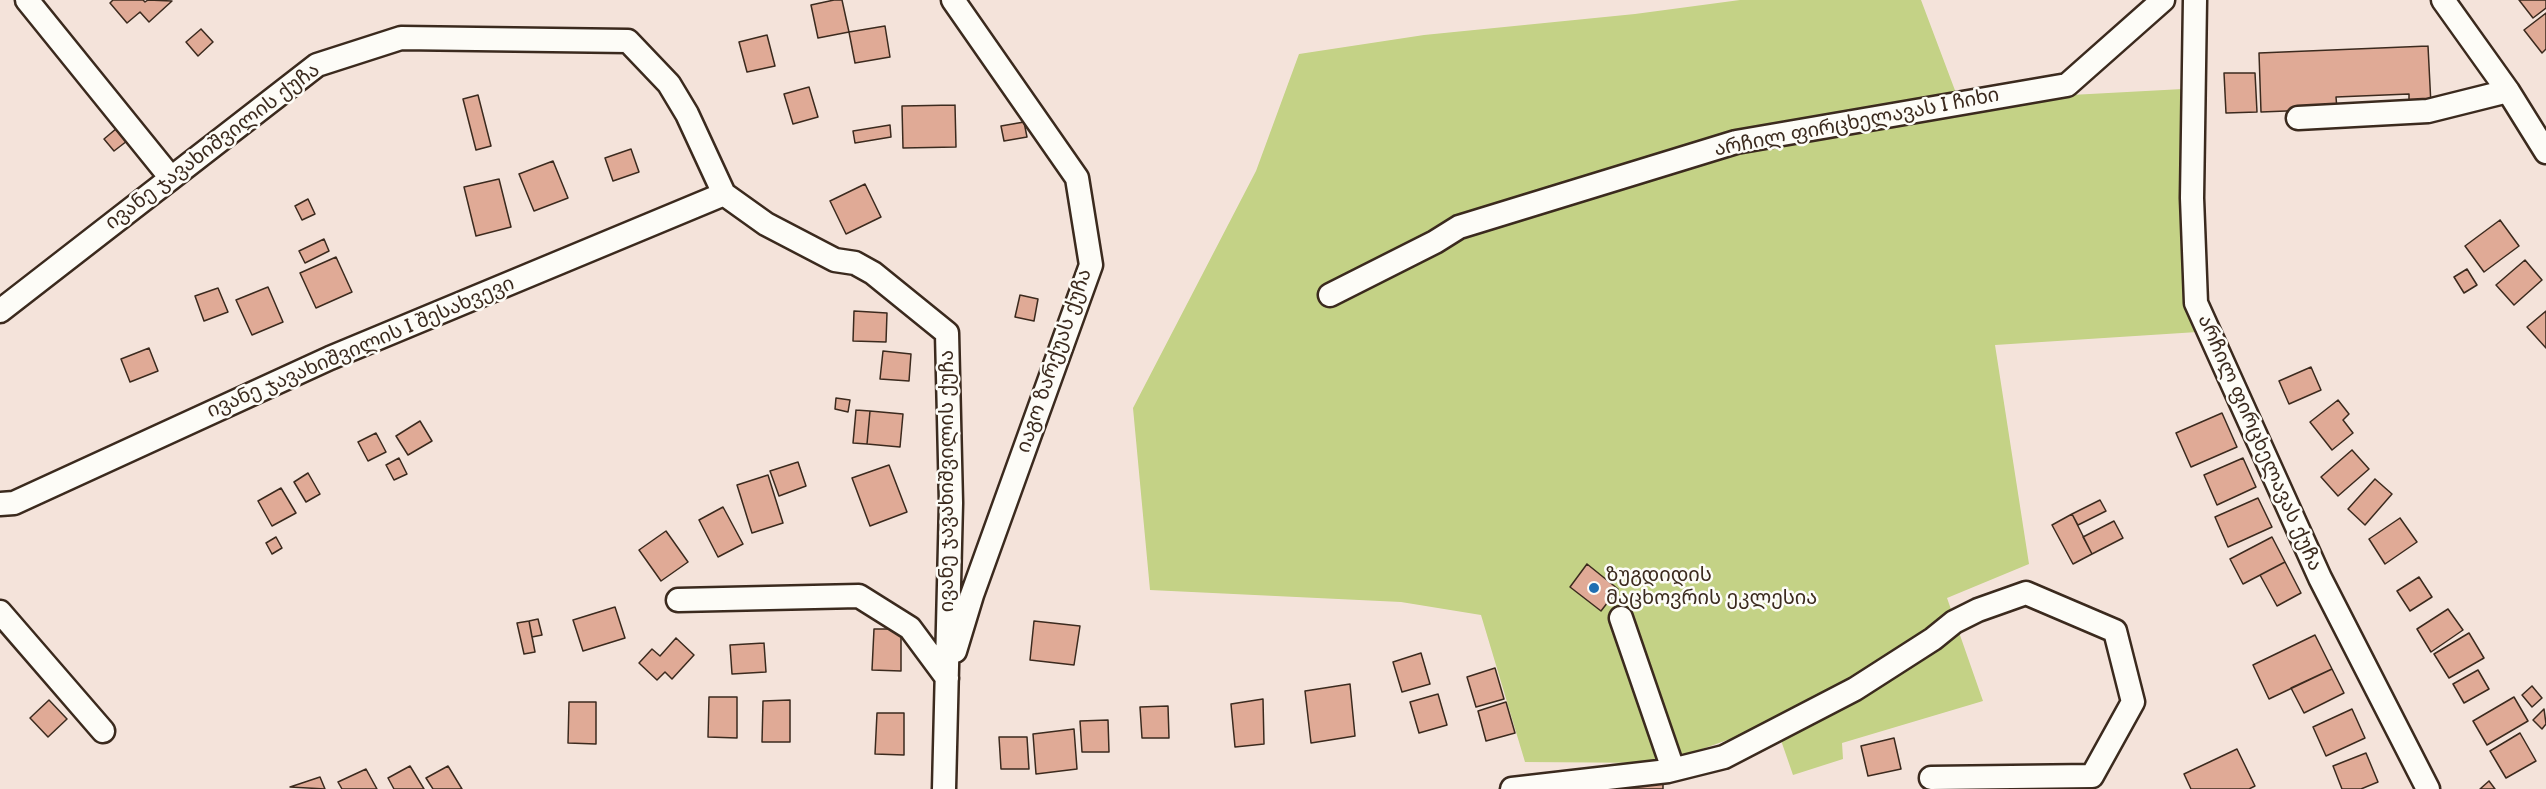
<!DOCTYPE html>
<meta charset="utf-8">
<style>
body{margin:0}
canvas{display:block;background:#f4e3da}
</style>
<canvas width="2546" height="789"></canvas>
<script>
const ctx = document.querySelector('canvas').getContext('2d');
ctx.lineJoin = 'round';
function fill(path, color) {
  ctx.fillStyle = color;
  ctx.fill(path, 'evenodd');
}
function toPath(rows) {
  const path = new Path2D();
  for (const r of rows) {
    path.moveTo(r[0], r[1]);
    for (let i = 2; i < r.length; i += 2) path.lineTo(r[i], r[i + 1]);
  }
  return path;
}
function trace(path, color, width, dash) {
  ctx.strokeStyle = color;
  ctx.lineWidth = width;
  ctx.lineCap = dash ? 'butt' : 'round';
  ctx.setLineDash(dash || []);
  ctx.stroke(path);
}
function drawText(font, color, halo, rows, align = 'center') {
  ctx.font = font + ' "Balsamiq Sans","Noto Sans Georgian",sans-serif';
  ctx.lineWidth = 5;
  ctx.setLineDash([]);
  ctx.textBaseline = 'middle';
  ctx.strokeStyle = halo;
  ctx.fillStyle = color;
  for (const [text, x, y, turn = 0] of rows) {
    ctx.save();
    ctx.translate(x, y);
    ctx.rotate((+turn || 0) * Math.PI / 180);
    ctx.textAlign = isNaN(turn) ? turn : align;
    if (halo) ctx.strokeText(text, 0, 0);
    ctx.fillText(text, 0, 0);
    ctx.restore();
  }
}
const green = toPath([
 [1740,0,1921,0,1959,101,2183,89,2193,208,2213,331,1995,345,2029,564,1947,598,1983,701,1842,743,1843,759,1793,775,1775,723,1663,763,1525,762,1481,615,1401,602,1150,590,1133,408,1256,171,1299,54,1424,35,1635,14]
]);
const building = toPath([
 [113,0,143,0,145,2,148,0,172,1,149,22,140,12,127,23,110,3,113,0],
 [834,0,842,0,849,32,818,38,811,5,834,0],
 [2519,0,2546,0,2546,8,2533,18,2519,0],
 [2546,13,2546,49,2542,53,2524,30,2546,13],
 [885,26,890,57,855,63,849,32,885,26],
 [201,29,213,42,198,56,186,42,201,29],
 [767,35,775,66,747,72,739,42,767,35],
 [2428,46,2431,105,2409,106,2409,94,2336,97,2337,109,2261,112,2259,53,2428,46],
 [2224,73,2255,73,2257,112,2226,113,2224,73],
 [809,87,818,117,793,124,784,94,809,87],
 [478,95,491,146,476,150,463,99,478,95],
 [955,105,956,147,903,148,902,106,955,105],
 [1024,122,1027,137,1004,141,1001,126,1024,122],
 [890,125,891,137,855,143,853,131,890,125],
 [117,128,127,141,114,151,104,139,117,128],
 [631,149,639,172,613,181,605,158,631,149],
 [553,161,568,198,534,211,519,174,553,161],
 [499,179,511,227,476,236,464,187,499,179],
 [865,184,881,217,846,234,830,201,865,184],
 [308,199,315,214,302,220,295,206,308,199],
 [2500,220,2519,246,2484,272,2465,246,2500,220],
 [324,239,329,251,305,263,299,251,324,239],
 [336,257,352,292,316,308,300,273,336,257],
 [2525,260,2542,280,2514,305,2496,285,2525,260],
 [2467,269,2477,285,2464,293,2454,277,2467,269],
 [268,287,283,322,252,335,236,300,268,287],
 [218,288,228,312,204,321,195,296,218,288],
 [1020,295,1038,299,1034,321,1015,317,1020,295],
 [854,311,887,313,886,342,853,341,854,311],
 [2546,311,2546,348,2527,327,2546,311],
 [149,348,158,371,130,382,121,359,149,348],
 [883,351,911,354,909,381,880,379,883,351],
 [2311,367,2321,390,2289,404,2279,381,2311,367],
 [836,398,850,400,848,412,835,409,836,398],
 [2338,400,2349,414,2343,420,2353,433,2332,450,2310,422,2338,400],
 [856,410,870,411,867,444,853,443,856,410],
 [870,411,903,414,900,447,867,444,870,411],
 [2222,413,2237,447,2191,467,2176,433,2222,413],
 [420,421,432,441,408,455,396,436,420,421],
 [376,433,386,452,368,461,358,442,376,433],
 [2352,450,2369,469,2338,496,2321,477,2352,450],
 [399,458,407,474,394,480,386,465,399,458],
 [2243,458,2256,487,2217,505,2204,475,2243,458],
 [798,462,806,486,779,496,770,471,798,462],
 [889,465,907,512,870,526,852,478,889,465],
 [308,473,320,494,306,502,294,482,308,473],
 [768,475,783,523,752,533,737,485,768,475],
 [2375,479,2392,494,2365,525,2348,509,2375,479],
 [281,488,296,513,272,526,258,501,281,488],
 [2258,498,2272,527,2228,547,2215,517,2258,498],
 [2100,500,2106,511,2078,525,2072,514,2100,500],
 [723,507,743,544,718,557,699,520,723,507],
 [2072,514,2092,554,2073,564,2052,525,2072,514],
 [2400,518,2417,542,2385,564,2369,539,2400,518],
 [2114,521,2123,538,2092,554,2083,537,2114,521],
 [666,531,688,562,661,581,639,550,666,531],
 [276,537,282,548,272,554,266,543,276,537],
 [2272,537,2285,562,2243,584,2230,559,2272,537],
 [2285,562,2301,593,2277,606,2260,575,2285,562],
 [1587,564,1618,589,1601,611,1570,587,1587,564],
 [2419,577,2432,597,2410,611,2397,591,2419,577],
 [615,607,625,638,583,651,573,620,615,607],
 [2448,609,2463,630,2431,652,2417,629,2448,609],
 [538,619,542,635,532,637,529,621,538,619],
 [529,621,535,652,524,654,517,623,529,621],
 [1034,621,1080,626,1074,665,1030,660,1034,621],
 [874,629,901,629,901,671,872,670,874,629],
 [2469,633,2484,658,2449,678,2434,654,2469,633],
 [2315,635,2332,669,2269,699,2253,665,2315,635],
 [676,638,694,655,672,679,665,672,657,680,639,663,652,649,660,656,676,638],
 [764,643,766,672,732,674,730,645,764,643],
 [1421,653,1430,684,1402,692,1393,662,1421,653],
 [1495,668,1504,699,1476,707,1467,677,1495,668],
 [2332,669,2344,693,2304,713,2291,688,2332,669],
 [2478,670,2489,689,2464,703,2453,684,2478,670],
 [1350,684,1355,736,1311,743,1305,691,1350,684],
 [2532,686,2542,698,2532,707,2522,695,2532,686],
 [1438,694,1447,725,1419,733,1410,702,1438,694],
 [709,697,737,697,737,738,708,737,709,697],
 [2514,697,2528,721,2487,745,2473,721,2514,697],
 [1263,699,1264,744,1235,747,1231,704,1263,699],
 [49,700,67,719,48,737,30,718,49,700],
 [790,700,790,742,762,742,763,701,790,700],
 [569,702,596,702,596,744,568,743,569,702],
 [1506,702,1515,733,1486,741,1478,711,1506,702],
 [1168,706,1169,738,1142,738,1140,707,1168,706],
 [2352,709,2365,738,2326,756,2313,727,2352,709],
 [2544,709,2546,724,2542,729,2533,720,2544,709],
 [877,713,904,713,904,755,875,754,877,713],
 [1108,720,1109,752,1082,752,1080,721,1108,720],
 [1074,729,1077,769,1036,774,1033,734,1074,729],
 [2520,733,2536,761,2506,778,2490,751,2520,733],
 [999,737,1027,737,1029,769,1001,769,999,737],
 [1894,738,1901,769,1868,776,1861,746,1894,738],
 [2237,749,2255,786,2249,789,2191,789,2184,774,2237,749],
 [2366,753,2378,782,2361,789,2342,789,2333,766,2366,753],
 [410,766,424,789,394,789,388,778,410,766],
 [448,766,462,789,433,789,426,778,448,766],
 [366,769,377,789,342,789,338,782,366,769],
 [1627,775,1663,775,1663,789,1627,789,1627,775],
 [320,777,325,789,290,787,320,777],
 [2489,781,2495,789,2480,789,2489,781]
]);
const minor = toPath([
 [27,0,171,178],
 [953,0,1077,178,1091,265,972,595,955,651],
 [2195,0,2192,198,2196,303,2320,578,2428,789],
 [2443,0,2508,91,2546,152],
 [2298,118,2428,111,2508,91],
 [1330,295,1435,242,1459,227,1736,142,2067,85,2163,0],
 [0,311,317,65,401,38,628,41,669,84,687,114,724,194,766,224,835,260,855,263,873,273,947,333,951,503,944,789],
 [0,504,14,503,330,358,724,194],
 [678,600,859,596,910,628,947,678],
 [0,612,103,731],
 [1621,618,1673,769],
 [1931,778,2092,776],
 [1512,789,1668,771,1724,757,1855,689,1933,639,1954,622,1978,610,2026,593,2115,631,2133,702,2092,776]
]);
const markers = [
 [1594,588,6,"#1f6fb2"]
];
const streetNames = [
 ["არჩილ ფირცხელავას I ჩიხი",1857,123,-11],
 ["ივანე ჯავახიშვილის ქუჩა",213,147,-37],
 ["ივანე ჯავახიშვილის I შესახვევი",361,348,-23],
 ["იაგო ზარქუას ქუჩა",1055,361,-71],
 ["არჩილ ფირცხელავას ქუჩა",2259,443,66],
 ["ივანე ჯავახიშვილის ქუჩა",948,481,-90]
];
const poiNames = [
 ["ზუგდიდის",1606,576],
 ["მაცხოვრის ეკლესია",1606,599]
];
fill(green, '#c4d286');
fill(building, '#e0aa96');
trace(building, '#3b2a1e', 1.5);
trace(minor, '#3b2a1e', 27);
trace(minor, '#fdfcf7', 22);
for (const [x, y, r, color] of markers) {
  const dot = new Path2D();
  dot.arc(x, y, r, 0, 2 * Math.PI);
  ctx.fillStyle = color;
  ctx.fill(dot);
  trace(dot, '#fdfcf7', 2);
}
drawText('20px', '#3b2a1e', '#fdfcf7', streetNames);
drawText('20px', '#3b2a1e', '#fdfcf7', poiNames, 'left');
</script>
